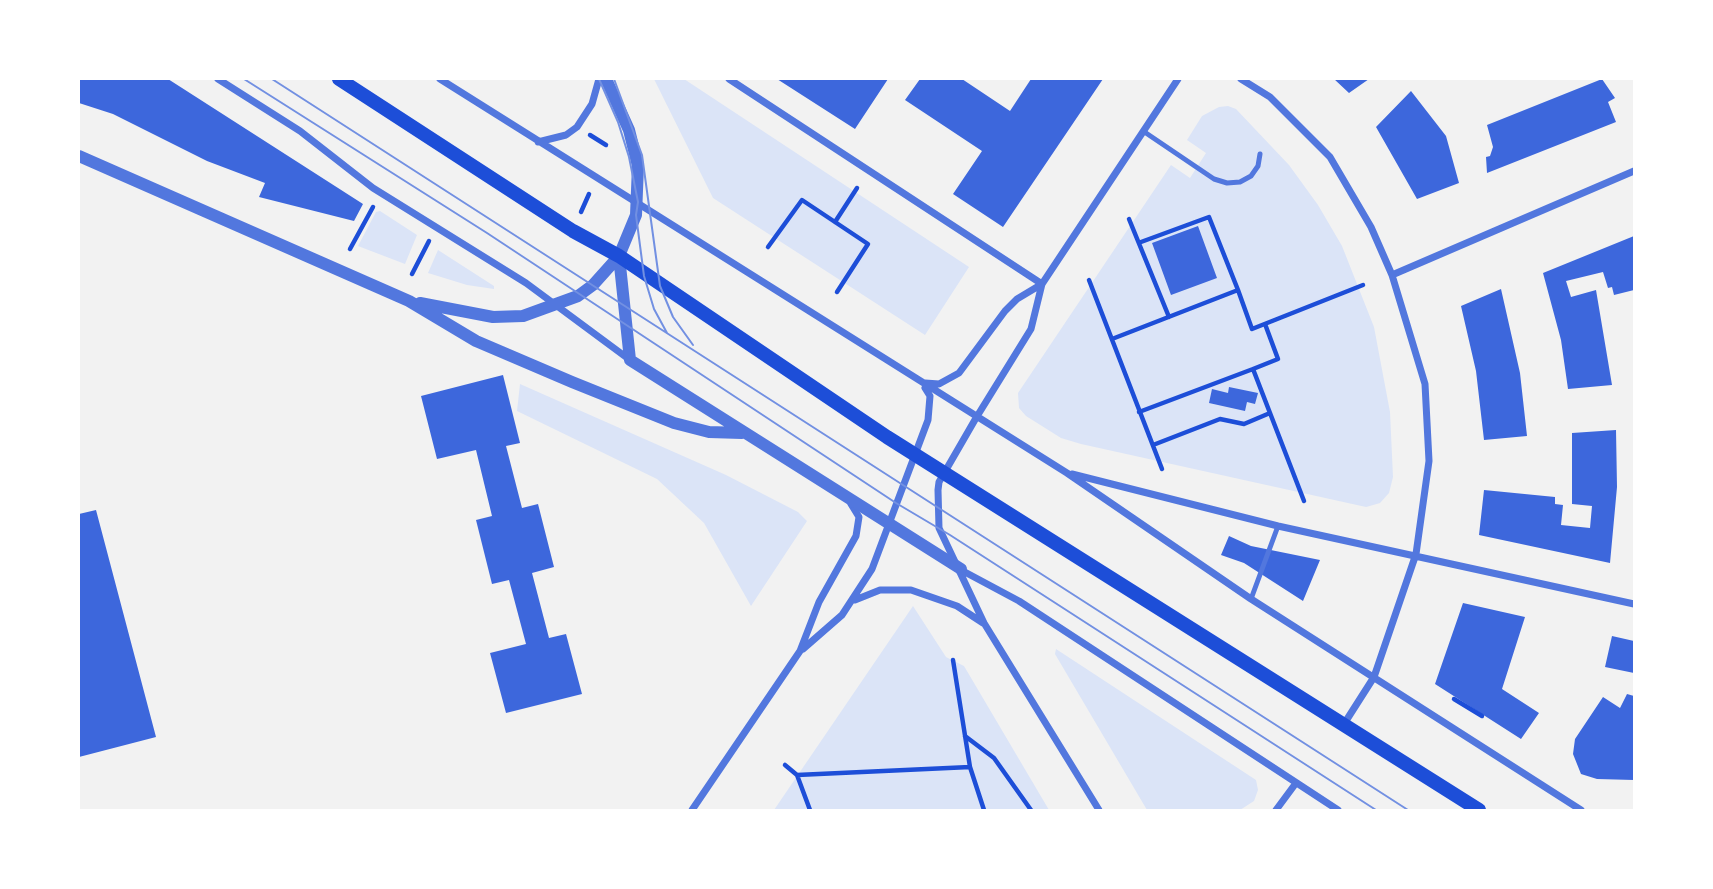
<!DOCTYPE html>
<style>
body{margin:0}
#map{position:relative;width:1713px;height:889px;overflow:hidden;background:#f2f2f2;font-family:"DejaVu Sans",sans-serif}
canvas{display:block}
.frame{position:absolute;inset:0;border:80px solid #fff;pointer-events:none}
</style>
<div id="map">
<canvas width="1713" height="889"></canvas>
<div class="frame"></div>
</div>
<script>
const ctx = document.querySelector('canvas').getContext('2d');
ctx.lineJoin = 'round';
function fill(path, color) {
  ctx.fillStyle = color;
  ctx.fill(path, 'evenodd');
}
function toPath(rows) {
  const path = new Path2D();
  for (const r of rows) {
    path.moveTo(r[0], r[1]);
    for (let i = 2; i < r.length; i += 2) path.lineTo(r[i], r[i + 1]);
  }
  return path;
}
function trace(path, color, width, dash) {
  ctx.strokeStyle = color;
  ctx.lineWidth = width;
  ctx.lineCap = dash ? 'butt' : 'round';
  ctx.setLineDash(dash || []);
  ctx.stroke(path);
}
const green = toPath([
 [654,79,684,79,969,267,925,335,713,198],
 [1228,106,1236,109,1289,165,1318,205,1342,246,1374,327,1390,412,1393,477,1389,493,1380,503,1366,507,1081,444,1061,438,1026,416,1019,408,1018,393,1171,165,1190,178,1206,153,1187,140,1202,116,1219,107],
 [380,211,417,235,405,264,358,246,376,212],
 [438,250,494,286,494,289,467,285,428,273],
 [520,384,726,475,798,512,807,521,751,606,704,523,657,479,517,411],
 [913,606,946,657,964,666,1049,810,774,810],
 [1056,649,1256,780,1258,790,1254,801,1240,810,1147,810,1055,654]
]);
const building = toPath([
 [79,79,168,79,363,204,354,221,259,197,265,183,207,161,113,114,79,103],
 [777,79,888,79,855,129],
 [920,79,962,79,1010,111,1031,79,1103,79,1003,227,953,194,982,151,905,100],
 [1334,79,1369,79,1349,93],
 [1602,79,1615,98,1608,102,1616,122,1487,173,1486,157,1490,156,1493,147,1487,125],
 [1411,91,1446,136,1459,183,1417,199,1376,127],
 [1198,226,1217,278,1171,295,1152,243],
 [1634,236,1634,290,1614,295,1612,287,1608,288,1603,272,1566,281,1571,297,1596,290,1612,385,1568,389,1561,340,1543,273],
 [1501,289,1520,373,1527,436,1484,440,1476,371,1461,306],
 [503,375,520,443,506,446,522,508,538,504,554,567,532,573,549,638,566,634,582,694,506,713,490,653,526,644,509,580,492,584,476,520,492,516,476,450,437,459,421,396],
 [1229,387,1258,393,1255,404,1247,402,1245,411,1209,403,1212,389,1228,393],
 [1616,430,1617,487,1610,563,1479,535,1484,490,1555,497,1555,504,1563,505,1561,525,1590,528,1592,506,1572,504,1572,433],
 [96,510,156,737,79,757,79,514],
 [1229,536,1251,546,1320,560,1303,601,1244,563,1221,555],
 [1463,603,1525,617,1502,689,1539,713,1521,739,1435,684],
 [1612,636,1634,641,1634,673,1605,667],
 [1627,694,1634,696,1634,780,1597,779,1581,774,1573,754,1575,739,1603,697,1620,708]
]);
const path = toPath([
 [590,135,606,145],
 [581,212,589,194],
 [1129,219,1169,317],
 [835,222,857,188],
 [1141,242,1209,217,1238,290],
 [768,247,802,200,868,244,837,292],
 [350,249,373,207],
 [412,274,429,241],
 [1089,280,1162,469],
 [1265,324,1278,359,1253,369,1304,501],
 [1112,339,1238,290,1252,329,1363,285],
 [1139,412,1253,369],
 [1153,445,1220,419,1244,424,1270,413],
 [953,660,970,767,984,810],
 [1454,699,1482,716],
 [965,736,994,758,1031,810],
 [785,765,797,775,970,767],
 [797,775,810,810]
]);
const service = toPath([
 [1143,131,1214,179,1227,183,1240,182,1251,176,1258,166,1260,154],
 [1251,599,1278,526]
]);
const minor = toPath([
 [218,79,300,131,373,188,526,283,630,360],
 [440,79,1067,473,1251,599,1581,810],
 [729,79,1042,284],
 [1241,79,1270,97,1330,157,1371,227,1392,275,1425,384,1429,461,1416,554,1374,677,1344,724],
 [538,142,566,135,577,127,592,104,599,79],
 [1392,275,1634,171],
 [925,383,939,384,959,373,1005,311,1017,299,1042,284],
 [1072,474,1278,526,1634,604],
 [961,570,1019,601,1338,810],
 [855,600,880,590,911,590,957,606,983,623],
 [803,649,842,615,872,569,928,420,930,396,925,388],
 [692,810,800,651,819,602,856,536,859,517,851,504],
 [1099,810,984,623,939,528,938,490,939,482,976,418,1031,329,1042,284,1178,79],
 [1276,810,1296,783]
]);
const tertiary = toPath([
 [79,156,409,301,476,341,572,382,674,423,709,432,742,433],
 [619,256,630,360,961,569],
 [420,303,493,317,523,316,578,296,593,285,619,256,636,215,638,166,629,130,606,79]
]);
const secondary = toPath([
 [339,79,573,231,619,256,887,437,1479,810]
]);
const tram = toPath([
 [244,79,487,233,896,503,950,535,1376,810],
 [272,79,1408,810],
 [599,79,618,122,629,157,638,202,636,215,644,276,654,309,667,333],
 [614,79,642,155,660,286,673,317,693,345]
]);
fill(green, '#dbe4f7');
fill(building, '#3d67dc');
trace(path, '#1d4ed8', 4.5);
trace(service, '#5277de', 5);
trace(minor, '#5277de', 7);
trace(tertiary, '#5277de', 12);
trace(secondary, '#1d4ed8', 14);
trace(tram, '#7290e2', 2);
</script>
